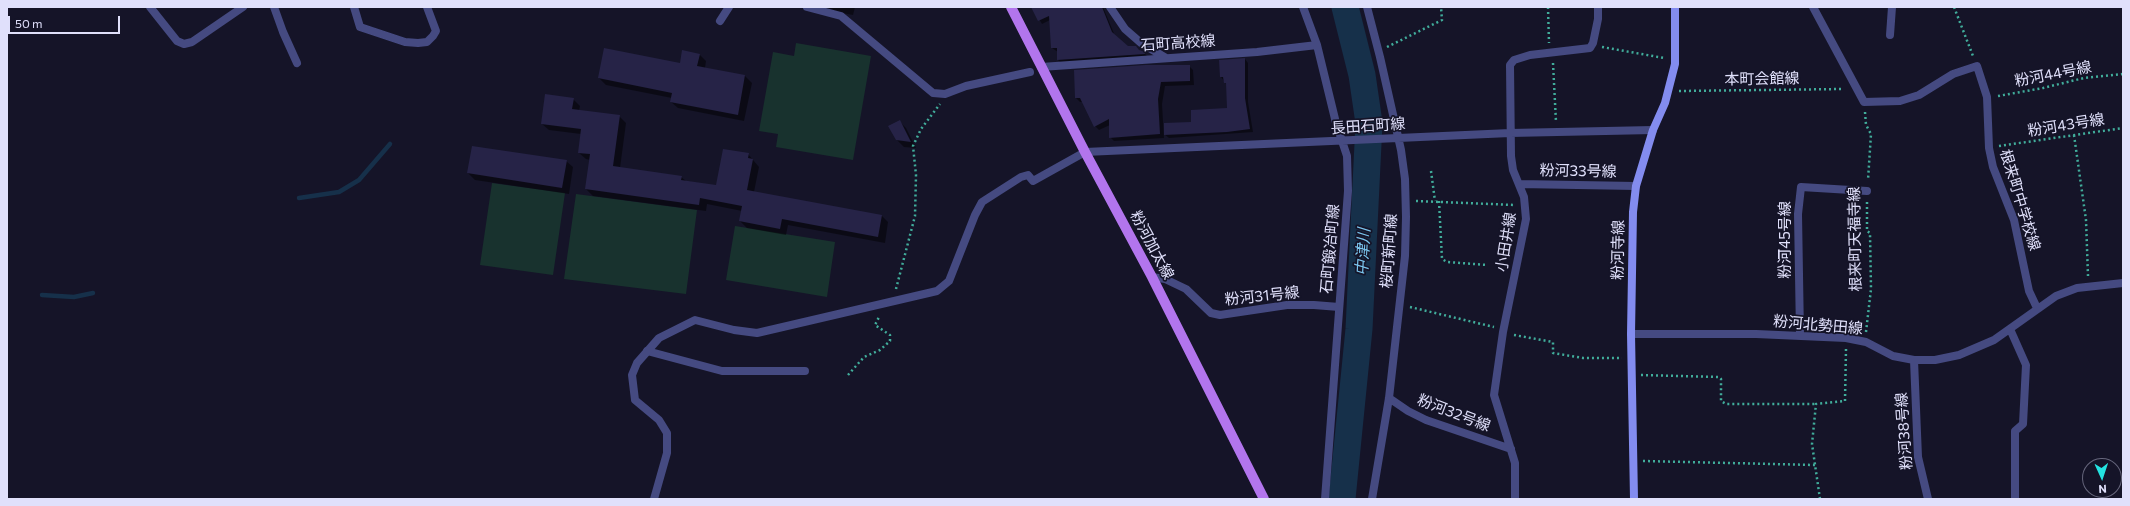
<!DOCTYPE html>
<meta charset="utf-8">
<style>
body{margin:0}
#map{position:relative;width:2130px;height:506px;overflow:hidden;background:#151428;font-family:Commissioner,sans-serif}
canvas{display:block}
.frame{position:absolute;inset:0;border:8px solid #e0e0fb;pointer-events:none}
.north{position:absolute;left:2082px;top:458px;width:40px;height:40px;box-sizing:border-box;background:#151428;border:1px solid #66667c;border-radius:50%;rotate:177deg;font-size:11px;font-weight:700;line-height:16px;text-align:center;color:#e0e0fb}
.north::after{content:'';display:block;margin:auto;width:14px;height:18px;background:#24e2e0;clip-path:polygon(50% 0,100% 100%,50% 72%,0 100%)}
.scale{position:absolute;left:8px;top:16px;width:112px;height:18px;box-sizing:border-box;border:2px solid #e0e0fb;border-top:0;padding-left:5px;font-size:12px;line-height:14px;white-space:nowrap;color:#e0e0fb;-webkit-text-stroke:3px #151428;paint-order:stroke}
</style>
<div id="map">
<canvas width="2130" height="506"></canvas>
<div class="frame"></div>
<div class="north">N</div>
<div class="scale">50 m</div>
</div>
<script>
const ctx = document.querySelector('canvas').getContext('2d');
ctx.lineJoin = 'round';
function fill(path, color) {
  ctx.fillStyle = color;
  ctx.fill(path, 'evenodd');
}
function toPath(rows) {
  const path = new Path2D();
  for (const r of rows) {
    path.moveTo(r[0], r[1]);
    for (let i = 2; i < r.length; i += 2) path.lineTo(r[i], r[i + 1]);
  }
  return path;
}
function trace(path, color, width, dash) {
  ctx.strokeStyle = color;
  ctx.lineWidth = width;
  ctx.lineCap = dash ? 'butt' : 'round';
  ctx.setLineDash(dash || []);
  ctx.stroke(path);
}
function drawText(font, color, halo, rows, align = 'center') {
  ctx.font = font + ' Commissioner,"Noto Sans JP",sans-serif';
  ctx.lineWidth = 3.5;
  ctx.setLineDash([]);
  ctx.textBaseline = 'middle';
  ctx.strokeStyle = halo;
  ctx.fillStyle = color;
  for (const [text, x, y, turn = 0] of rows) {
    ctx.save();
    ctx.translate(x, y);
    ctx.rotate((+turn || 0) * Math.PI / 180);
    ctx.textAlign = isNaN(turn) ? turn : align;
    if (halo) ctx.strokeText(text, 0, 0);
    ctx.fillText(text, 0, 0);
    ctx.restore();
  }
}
const green = toPath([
 [796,43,871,56,853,160,776,147,778,134,759,131,773,52,794,56],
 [492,183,565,193,553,275,480,265],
 [576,194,697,210,686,294,564,279],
 [735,226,835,242,827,297,726,280]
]);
const shadow = toPath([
 [809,7,855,7,853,15],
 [1032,7,1103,7,1115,36,1128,47,1144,53,1148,57,1062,64,1058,60,1058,52,1052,48,1050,20,1042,24],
 [699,54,706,61,705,68,745,76,752,83,744,121,678,108,671,102,672,98,606,85,599,78,681,64],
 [1245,59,1248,63,1248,102,1253,132,1169,138,1164,134,1228,109,1227,85,1221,77],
 [1189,66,1193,70,1194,85,1165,86,1162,104,1164,138,1114,141,1110,137,1110,125,1099,130,1095,126,1083,102,1080,102,1076,98],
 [573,99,580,106,579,111,619,116,626,123,620,168,681,177,686,181,717,186,748,154,759,167,754,192,882,216,888,222,885,243,788,225,786,235,747,228,740,221,742,211,707,204,706,211,593,196,586,189,590,160,586,159,579,153,581,134,549,130,542,124],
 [899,121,906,128,916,148,904,147,897,140],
 [566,161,573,167,569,194,475,180,468,173]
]);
const stream = toPath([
 [299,198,339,192,359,180,390,144],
 [42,295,74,297,93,293]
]);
const river = toPath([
 [1342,499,1359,329,1369,123,1362,75,1345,7]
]);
const building = toPath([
 [1031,7,1102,7,1112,32,1128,46,1136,46,1139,50,1145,52,1145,54,1057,60,1057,48,1051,48,1049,16,1038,21],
 [604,48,680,63,682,50,700,54,697,66,745,75,738,115,670,102,672,93,598,78],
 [1245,58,1245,98,1250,129,1227,132,1164,135,1164,123,1191,122,1191,110,1227,108,1226,83,1224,83,1223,77,1220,77,1219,60],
 [1145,65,1190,65,1190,81,1161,82,1158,99,1160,134,1109,138,1109,119,1094,127,1080,98,1075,98,1074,70],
 [545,94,574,98,572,109,620,115,613,166,682,176,681,180,716,185,723,149,749,153,748,158,753,159,747,190,882,215,878,237,782,219,780,229,739,221,742,206,700,198,699,205,585,189,590,154,578,153,581,129,541,124],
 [900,120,911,142,896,140,888,126],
 [472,146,567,160,562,188,467,173]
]);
const path = toPath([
 [1548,7,1549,43],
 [1954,7,1973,56],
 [1387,47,1442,20,1441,7],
 [1602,47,1664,58],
 [1553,63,1556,122],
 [1679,91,1844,89],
 [1998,96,2043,88,2084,78,2123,74],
 [1865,112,1866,125,1871,134,1868,180],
 [2074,135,2086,220,2088,276],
 [1999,146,2123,128],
 [1431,171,1435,201],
 [1416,201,1515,205],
 [1439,201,1442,259,1447,262,1488,265],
 [896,289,915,216,916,175,913,146,921,129,940,104],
 [1410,307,1494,327],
 [1866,332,1871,289,1870,233,1867,231,1867,201],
 [1514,335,1553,342,1553,353,1583,358,1622,358],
 [848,375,864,357,880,350,890,341,890,335,875,325,879,317],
 [1641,375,1719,377,1721,379,1721,401,1726,404,1816,404],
 [1643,461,1815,465],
 [1820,499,1812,444,1816,404,1845,401,1846,349]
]);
const lane = toPath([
 [647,351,722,371,805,371]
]);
const street = toPath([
 [150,7,177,41,184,44,192,42,243,7],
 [274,7,283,32,297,63],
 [354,7,360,27,405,42,418,43,427,42,433,36,436,31,427,7],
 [807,7,841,16,933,93,945,94,966,86,1030,72],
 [1110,7,1125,29,1141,43,1166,58],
 [1303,7,1317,45,1336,123,1347,156,1348,191,1325,499],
 [1367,7,1380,57,1401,150,1405,179,1406,217,1405,256,1389,398,1372,499],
 [1813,7,1864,102,1900,101,1919,95,1953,74,1977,66,1987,97,1989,148,1993,167,2014,220,2029,291,2037,308],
 [720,21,729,7],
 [1890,35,1892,7],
 [1041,67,1257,52,1317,45],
 [1519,184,1636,186],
 [1152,277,1165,279,1186,289,1211,313,1220,315,1287,305,1314,305,1339,307],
 [2010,329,2026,365,2023,424,2015,431,2015,499],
 [1631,334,1756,334,1846,338,1866,342,1893,356,1914,360,1935,360,1959,355,1994,340,2056,296,2077,288,2123,283],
 [1800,335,1798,214,1801,187,1867,191],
 [1914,360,1918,457,1928,499],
 [1389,398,1408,411,1426,420,1511,449],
 [654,499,667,453,667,433,659,420,635,400,632,375,637,363,659,338,695,320,734,330,757,333,937,291,949,281,975,215,982,202,1021,177,1028,175,1033,181,1085,152,1510,133,1653,130],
 [1515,499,1515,463,1494,395,1503,332,1526,219,1524,197,1513,170,1511,156,1510,65,1514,60,1530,55,1590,48,1593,43,1598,19,1598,7]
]);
const secondary = toPath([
 [1634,499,1631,334,1633,212,1636,186,1653,130,1665,103,1675,64,1675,7]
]);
const primary = toPath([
 [1011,7,1085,152,1152,277,1264,499]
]);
const streetNames = [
 ["石町高校線",1178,43,-4],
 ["粉河44号線",2053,74,-11],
 ["本町会館線",1762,79,-1],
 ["粉河43号線",2066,125,-9],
 ["長田石町線",1368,126,-4],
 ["粉河33号線",1578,171,1],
 ["根来町中学校線",2020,200,73],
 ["根来町天福寺線",1855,239,-91],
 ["粉河45号線",1785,240,-90],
 ["小田井線",1506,242,-81],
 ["粉河加太線",1152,245,62],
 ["石町鍛冶町線",1330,249,-85],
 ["粉河寺線",1618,250,-89],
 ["桜町新町線",1389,251,-86],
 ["粉河31号線",1262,296,-6],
 ["粉河北勢田線",1818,325,5],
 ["粉河32号線",1454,413,21],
 ["粉河38号線",1904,431,-94]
];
const waterNames = [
 ["中津川",1363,252,-87]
];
fill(green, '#18322e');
fill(shadow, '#0007');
trace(stream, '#16304a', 4.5);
trace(river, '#16304a', 27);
fill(building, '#262347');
trace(path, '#41ad9b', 2.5, [2, 3]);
trace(lane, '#454a81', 8);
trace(street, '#454a81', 8);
trace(secondary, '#838cef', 8);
trace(primary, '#b275ed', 10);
drawText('15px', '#e0e0fb', '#151428', streetNames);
drawText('italic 16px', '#7bc5ee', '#151428', waterNames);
</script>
